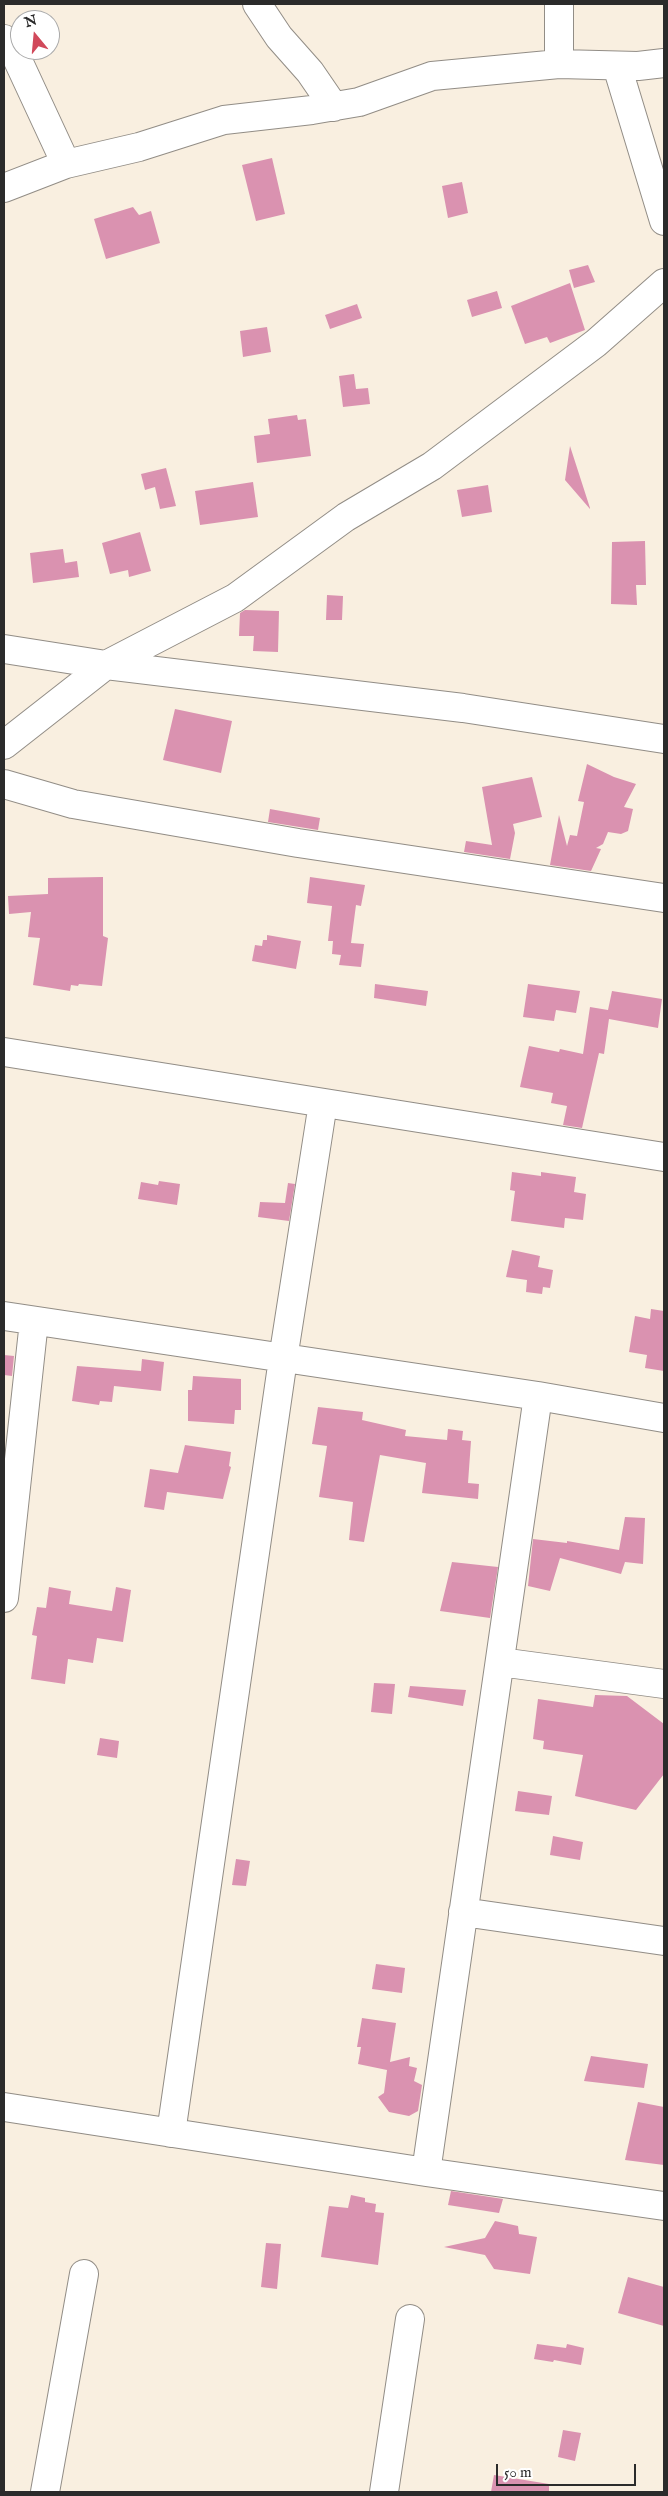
<!DOCTYPE html>
<style>
body{margin:0}
#map{position:relative;width:668px;height:2496px;overflow:hidden;background:#f9efe0;font-family:"IM FELL English",serif}
canvas{display:block}
.frame{position:absolute;inset:0;border:5px solid #2b2b2b;pointer-events:none}
.north{position:absolute;left:10px;top:10px;width:50px;height:50px;box-sizing:border-box;background:#fff;border:1px solid #aaa;border-radius:50%;rotate:343deg;font-size:14px;font-weight:700;line-height:20px;text-align:center;color:#2b2b2b}
.north::after{content:'';display:block;margin:auto;width:18px;height:22px;background:#d1495b;clip-path:polygon(50% 0,100% 100%,50% 72%,0 100%)}
.scale{position:absolute;left:496px;top:2464px;width:140px;height:22px;box-sizing:border-box;border:2px solid #2b2b2b;border-top:0;padding-left:6px;font-size:15px;line-height:18px;white-space:nowrap;color:#2b2b2b;-webkit-text-stroke:4px #fff;paint-order:stroke}
</style>
<div id="map">
<canvas width="668" height="2496"></canvas>
<div class="frame"></div>
<div class="north">N</div>
<div class="scale">50 m</div>
</div>
<script>
const ctx = document.querySelector('canvas').getContext('2d');
ctx.lineJoin = 'round';
function fill(path, color) {
  ctx.fillStyle = color;
  ctx.fill(path, 'evenodd');
}
function toPath(rows) {
  const path = new Path2D();
  for (const r of rows) {
    path.moveTo(r[0], r[1]);
    for (let i = 2; i < r.length; i += 2) path.lineTo(r[i], r[i + 1]);
  }
  return path;
}
function trace(path, color, width, dash) {
  ctx.strokeStyle = color;
  ctx.lineWidth = width;
  ctx.lineCap = dash ? 'butt' : 'round';
  ctx.setLineDash(dash || []);
  ctx.stroke(path);
}
const building = toPath([
 [272,158,285,214,256,221,242,165],
 [462,182,468,213,448,218,442,186],
 [133,207,139,215,151,211,160,243,106,259,94,219],
 [588,265,595,282,574,288,569,270],
 [570,283,585,330,550,343,547,337,525,344,511,306],
 [497,291,502,308,472,317,467,300],
 [357,304,362,318,330,329,325,315],
 [267,327,271,352,243,357,240,331],
 [354,374,356,389,368,388,370,404,343,407,339,376],
 [297,415,298,420,306,419,311,456,257,463,254,436,270,434,268,419],
 [570,446,590,508,590,509,565,480],
 [166,468,176,506,160,509,155,487,145,490,141,474],
 [253,482,258,517,200,525,195,491],
 [488,485,492,512,462,517,457,490],
 [140,532,151,571,129,577,128,570,110,574,102,543],
 [645,541,646,585,636,585,637,605,611,604,612,542],
 [63,549,65,563,77,561,79,577,33,583,30,553],
 [327,595,343,596,342,620,326,620],
 [245,610,279,611,278,652,253,651,254,636,239,636,240,613],
 [175,709,232,721,221,773,163,760],
 [587,764,614,777,636,784,624,807,633,809,628,831,621,834,608,832,603,844,596,848,601,849,591,871,550,865,559,815,567,846,570,835,577,836,584,802,578,801],
 [532,777,542,817,513,824,515,833,510,859,464,852,466,841,492,845,482,787],
 [270,809,320,818,318,830,268,822],
 [103,877,103,936,108,938,102,986,79,984,78,986,71,985,70,991,33,985,40,938,28,937,31,912,9,914,8,896,48,894,48,878],
 [310,877,365,885,361,906,356,905,351,943,364,944,361,967,339,965,341,955,332,954,333,941,328,941,332,906,307,903],
 [267,935,301,941,296,969,252,961,255,945,262,946,263,940,267,940],
 [375,984,428,991,426,1006,374,998],
 [528,984,580,991,576,1013,556,1010,554,1021,523,1017],
 [612,991,662,999,658,1028,609,1019,604,1054,599,1053,582,1128,563,1125,567,1106,551,1103,553,1093,520,1087,529,1046,559,1052,560,1049,583,1054,590,1007,608,1010],
 [512,1172,541,1176,541,1172,576,1177,574,1192,586,1194,583,1220,565,1218,564,1228,511,1221,515,1191,510,1190],
 [159,1181,180,1184,177,1205,138,1199,141,1182,158,1185],
 [288,1183,295,1184,289,1221,258,1217,260,1202,285,1203],
 [512,1250,540,1256,538,1267,553,1270,550,1288,543,1287,542,1294,526,1292,527,1280,506,1277],
 [651,1309,664,1311,664,1371,645,1368,647,1355,629,1352,635,1316,650,1319],
 [4,1355,14,1356,12,1376,4,1375],
 [142,1359,164,1362,161,1391,114,1386,112,1402,100,1401,99,1405,72,1401,77,1366,141,1371],
 [193,1376,241,1379,241,1410,235,1410,234,1424,188,1421,188,1390,192,1390],
 [318,1407,363,1412,362,1420,406,1430,405,1436,447,1440,448,1429,463,1431,462,1440,471,1441,468,1483,479,1484,478,1499,422,1493,426,1463,380,1455,364,1542,349,1540,353,1502,319,1497,327,1446,312,1444],
 [185,1445,231,1452,229,1466,231,1467,223,1499,167,1492,164,1510,144,1507,150,1469,178,1473],
 [625,1517,645,1518,643,1564,625,1562,621,1574,560,1558,550,1591,528,1586,533,1539,567,1543,567,1541,619,1550],
 [452,1562,498,1567,490,1618,440,1611],
 [49,1587,71,1591,69,1604,112,1611,116,1587,131,1590,123,1642,97,1638,93,1663,68,1659,65,1684,31,1679,37,1636,32,1635,37,1607,46,1608],
 [374,1683,395,1684,392,1714,371,1712],
 [410,1686,466,1690,463,1706,408,1697],
 [595,1695,627,1696,664,1724,664,1774,636,1810,575,1796,583,1755,543,1749,544,1741,533,1739,538,1699,593,1707],
 [100,1738,119,1741,117,1758,97,1755],
 [518,1791,552,1796,549,1815,515,1811],
 [553,1836,583,1842,580,1860,550,1855],
 [236,1859,250,1861,246,1886,232,1885],
 [376,1964,405,1968,402,1993,372,1989],
 [362,2018,396,2023,390,2062,410,2057,409,2066,417,2068,414,2081,422,2085,418,2111,409,2116,389,2112,378,2097,384,2093,387,2070,358,2064,361,2047,357,2047],
 [591,2056,648,2064,644,2088,584,2081],
 [638,2102,664,2107,664,2165,625,2160],
 [451,2191,503,2199,499,2213,448,2205],
 [351,2195,365,2198,365,2202,376,2204,375,2212,384,2213,378,2265,321,2257,329,2206,348,2208],
 [495,2221,518,2226,519,2234,537,2237,530,2274,494,2269,485,2255,444,2247,485,2238],
 [266,2243,281,2244,277,2289,261,2287],
 [628,2277,664,2287,664,2326,618,2313],
 [537,2344,566,2348,567,2344,584,2348,581,2365,554,2360,553,2362,534,2359],
 [563,2430,581,2433,575,2461,558,2457],
 [494,2475,549,2484,549,2492,491,2492]
]);
const minor = toPath([
 [257,4,279,37,310,72,334,107],
 [4,39,14,52,66,164],
 [559,64,559,4],
 [617,66,664,221],
 [4,188,66,164,139,147,224,120,312,110,359,102,432,76,559,64,638,66,664,63],
 [4,649,106,665,463,708,664,739],
 [4,745,106,665,235,598,346,517,432,466,596,343,664,283],
 [4,784,73,804,298,843,664,898],
 [4,1052,664,1157],
 [4,1316,538,1396,664,1418],
 [4,1598,34,1321],
 [500,1662,664,1684],
 [463,1912,664,1941],
 [4,2107,426,2172,664,2206],
 [171,2133,283,1359,323,1103],
 [426,2172,538,1396],
 [45,2492,84,2274],
 [384,2492,410,2319]
]);
fill(building, '#da92b0');
trace(minor, '#928d86', 30);
trace(minor, '#fff', 28);
</script>
